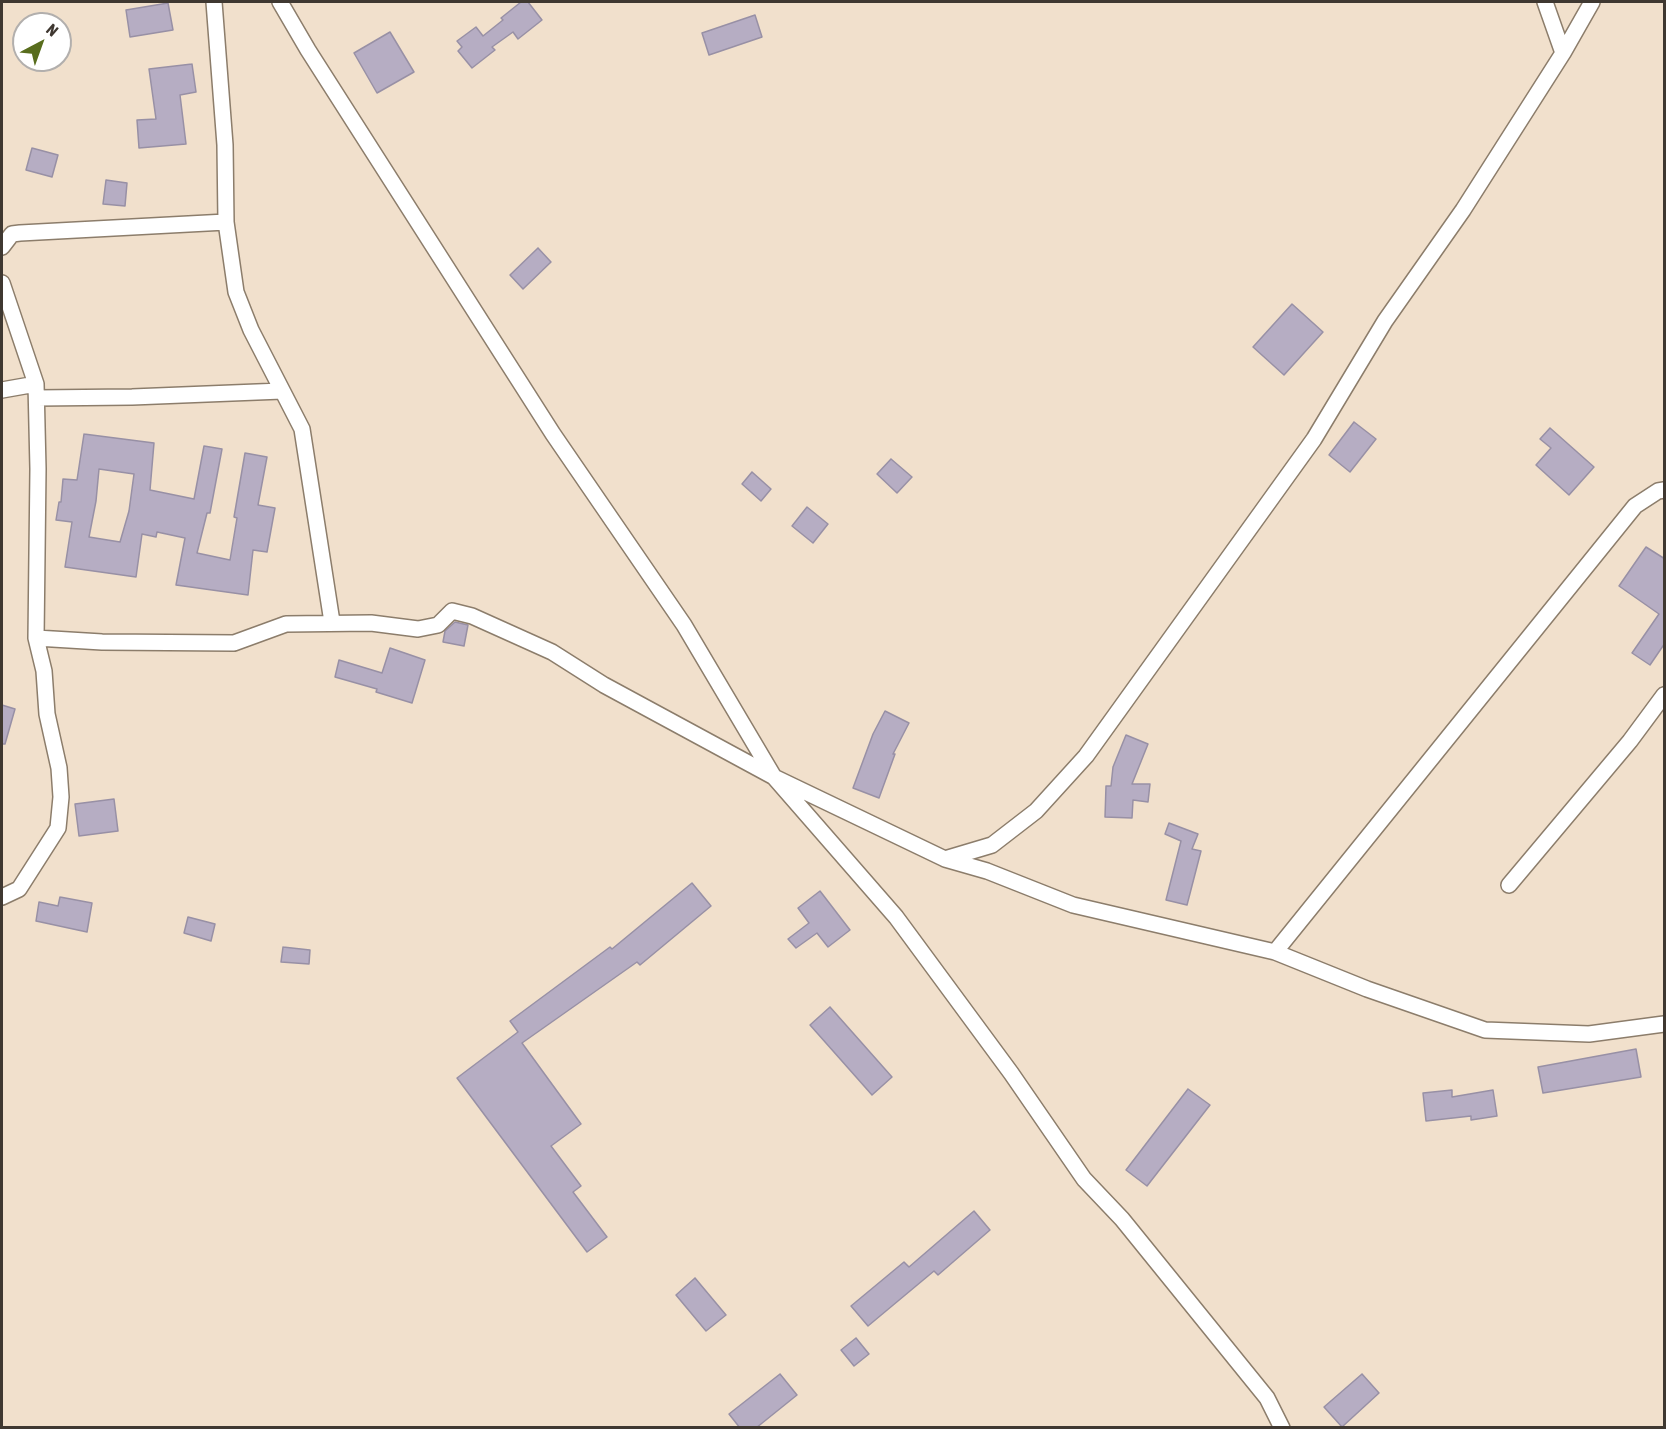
<!DOCTYPE html>
<style>
body{margin:0}
#map{position:relative;width:1666px;height:1429px;overflow:hidden;background:#f1e0cc;font-family:"Asap Condensed",sans-serif}
canvas{display:block}
.frame{position:absolute;inset:0;border:3px solid #3f3831;pointer-events:none}
.north{position:absolute;left:12px;top:12px;width:60px;height:60px;box-sizing:border-box;background:#fff;border:2px solid #b2afad;border-radius:50%;rotate:41deg;font-size:16px;font-weight:700;line-height:24px;text-align:center;color:#3f3831}
.north::after{content:'';display:block;margin:auto;width:21px;height:27px;background:#586d1d;clip-path:polygon(50% 0,100% 100%,50% 72%,0 100%)}
</style>
<div id="map">
<canvas width="1666" height="1429"></canvas>
<div class="frame"></div>
<div class="north">N</div>
</div>
<script>
const ctx = document.querySelector('canvas').getContext('2d');
ctx.lineJoin = 'round';
function fill(path, color) {
  ctx.fillStyle = color;
  ctx.fill(path, 'evenodd');
}
function toPath(rows) {
  const path = new Path2D();
  for (const r of rows) {
    path.moveTo(r[0], r[1]);
    for (let i = 2; i < r.length; i += 2) path.lineTo(r[i], r[i + 1]);
  }
  return path;
}
function trace(path, color, width, dash) {
  ctx.strokeStyle = color;
  ctx.lineWidth = width;
  ctx.lineCap = dash ? 'butt' : 'round';
  ctx.setLineDash(dash || []);
  ctx.stroke(path);
}
const building = toPath([
 [521,2,528,2,542,20,518,39,513,32,492,47,495,50,472,68,458,51,462,47,457,41,476,27,483,36,503,20,501,18,521,2],
 [168,3,173,30,130,37,126,10,168,3],
 [755,15,762,37,709,55,702,33,755,15],
 [390,32,414,72,377,93,354,53,390,32],
 [192,64,196,92,180,95,186,144,139,148,137,120,156,119,149,69,192,64],
 [32,148,58,155,52,177,26,170,32,148],
 [106,180,127,183,125,206,103,204,106,180],
 [538,248,551,262,523,289,510,275,538,248],
 [1292,304,1323,332,1284,375,1253,347,1292,304],
 [1354,422,1376,439,1350,472,1329,455,1354,422],
 [1550,428,1594,467,1569,495,1536,465,1551,448,1540,439,1550,428],
 [84,434,154,443,150,490,194,499,204,446,222,449,210,513,207,513,197,553,230,560,237,518,234,517,245,453,267,457,258,505,275,508,267,552,253,550,248,595,176,585,185,538,157,532,156,537,142,534,136,577,65,567,72,522,56,520,59,502,61,502,63,479,77,480,84,434],
 [99,469,134,474,129,511,120,542,89,537,96,501,99,469],
 [891,459,912,477,897,493,877,474,891,459],
 [752,472,771,489,761,501,742,484,752,472],
 [807,507,828,524,813,543,792,526,807,507],
 [1646,547,1665,559,1665,643,1650,665,1632,653,1659,614,1619,586,1646,547],
 [455,622,468,625,464,646,443,642,445,631,455,622],
 [390,648,425,660,412,703,376,692,377,689,335,677,339,660,382,673,390,648],
 [2,705,15,709,5,744,2,744,2,705],
 [885,711,909,723,893,754,895,754,879,798,853,788,873,734,885,711],
 [1126,735,1148,744,1132,784,1150,784,1148,802,1133,800,1132,818,1105,817,1106,786,1111,786,1113,767,1126,735],
 [114,799,118,831,79,836,75,804,114,799],
 [1169,823,1198,834,1192,849,1201,851,1187,905,1166,900,1181,841,1165,834,1169,823],
 [692,883,711,906,640,965,637,962,522,1043,581,1124,551,1146,581,1186,573,1192,607,1237,587,1252,457,1078,518,1032,510,1021,610,947,612,949,692,883],
 [820,891,850,930,828,947,817,933,796,948,788,939,809,923,798,908,820,891],
 [60,897,92,903,87,932,36,921,39,902,58,906,60,897],
 [188,917,215,924,211,941,184,933,188,917],
 [283,947,310,950,309,964,281,962,283,947],
 [830,1007,892,1077,872,1095,810,1025,830,1007],
 [1636,1049,1641,1077,1543,1093,1538,1067,1636,1049],
 [1188,1089,1210,1105,1147,1186,1126,1170,1188,1089],
 [1452,1090,1452,1097,1493,1090,1497,1116,1471,1120,1471,1116,1426,1121,1423,1093,1452,1090],
 [974,1211,990,1230,938,1275,934,1271,868,1326,851,1306,904,1262,909,1267,974,1211],
 [695,1278,726,1315,706,1331,676,1295,695,1278],
 [856,1338,869,1354,854,1366,841,1350,856,1338],
 [780,1374,797,1395,756,1428,740,1428,729,1414,780,1374],
 [1362,1374,1379,1393,1342,1427,1324,1407,1362,1374]
]);
const street = toPath([
 [214,2,225,145,226,222,236,292,251,330,302,429,332,622],
 [280,2,308,50,553,434,684,625,774,777,896,917,1011,1073,1084,1179,1122,1219,1267,1398,1282,1428],
 [1545,2,1563,53],
 [2,247,12,234,20,233,226,222],
 [2,283,36,384,38,469,36,638,44,671,47,714,59,768,61,797,58,828,19,889,2,897],
 [2,390,36,384],
 [37,398,132,397,282,391],
 [36,638,102,642,234,643,286,624,371,623,418,629,438,625,452,611,472,616,552,652,604,685,774,777,945,859,987,871,1073,905,1275,952,1367,989,1485,1030,1589,1034,1664,1024],
 [945,859,992,845,1036,811,1086,756,1314,439,1385,321,1463,210,1563,53,1592,2],
 [1509,885,1630,741,1664,695],
 [1275,952,1635,506,1658,491,1664,490]
]);
fill(building, '#b6adc3');
trace(building, '#9890a5', 1.5);
trace(street, '#8c7d6b', 18);
trace(street, '#fff', 15);
</script>
